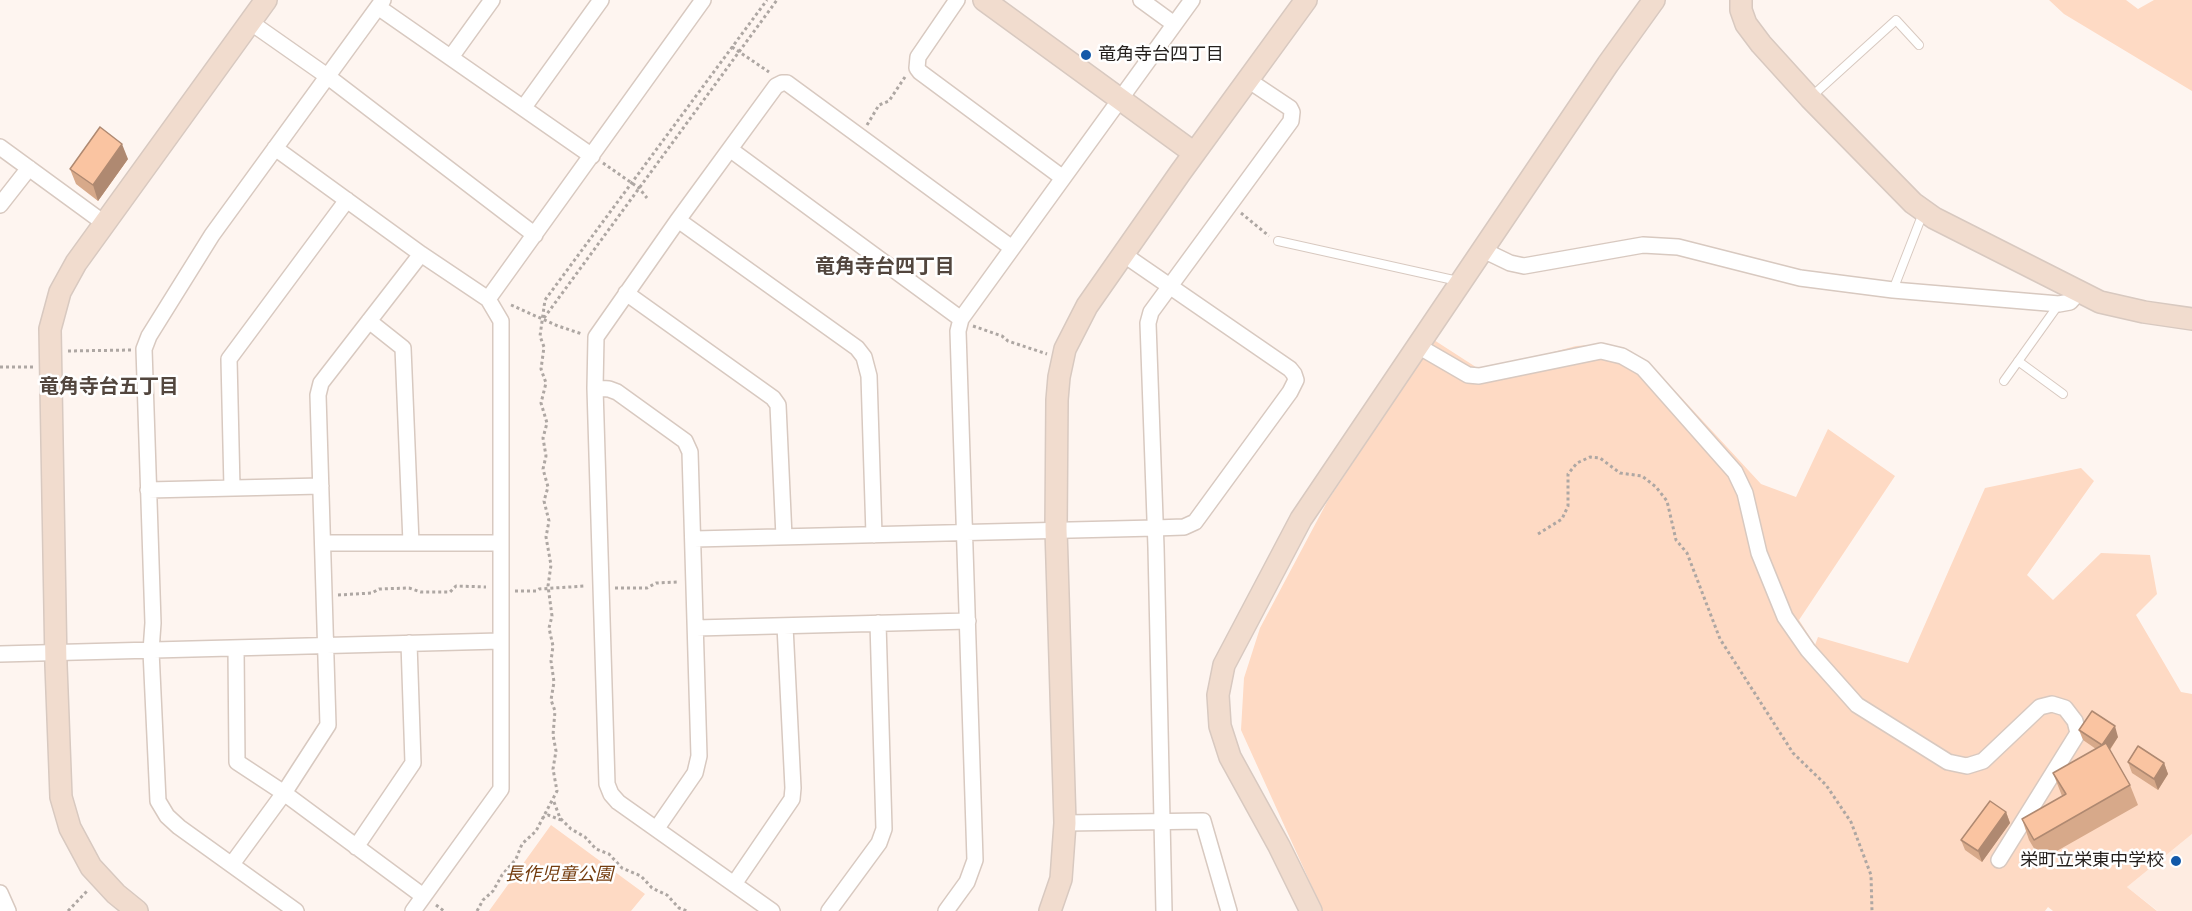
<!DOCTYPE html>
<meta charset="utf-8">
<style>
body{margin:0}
canvas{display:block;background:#fef5f0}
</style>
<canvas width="2192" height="911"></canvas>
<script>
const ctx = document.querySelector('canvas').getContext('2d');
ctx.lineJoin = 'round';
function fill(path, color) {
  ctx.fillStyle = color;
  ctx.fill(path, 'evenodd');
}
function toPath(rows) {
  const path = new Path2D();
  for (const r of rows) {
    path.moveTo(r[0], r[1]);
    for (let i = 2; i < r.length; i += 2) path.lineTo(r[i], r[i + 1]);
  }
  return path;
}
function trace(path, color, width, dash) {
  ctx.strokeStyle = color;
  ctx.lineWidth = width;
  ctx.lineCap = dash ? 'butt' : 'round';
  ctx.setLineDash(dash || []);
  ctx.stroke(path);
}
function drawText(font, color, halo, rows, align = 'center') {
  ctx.font = font + ' Lora,"Noto Sans JP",serif';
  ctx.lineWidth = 5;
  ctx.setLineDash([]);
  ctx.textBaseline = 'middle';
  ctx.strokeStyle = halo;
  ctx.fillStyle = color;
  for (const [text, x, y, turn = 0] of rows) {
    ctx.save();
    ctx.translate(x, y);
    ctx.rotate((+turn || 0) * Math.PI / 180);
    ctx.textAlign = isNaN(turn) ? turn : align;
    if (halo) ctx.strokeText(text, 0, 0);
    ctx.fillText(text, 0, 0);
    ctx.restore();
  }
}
const built = toPath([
 [2192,834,2192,911,2158,911,2127,887]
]);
const green = toPath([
 [2049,0,2126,0,2138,9,2154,0,2192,0,2192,91,2064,14],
 [1434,340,1482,371,1576,346,1602,344,1631,351,1655,369,1761,484,1796,497,1828,429,1895,476,1799,620,1815,645,1818,637,1908,663,1985,488,2081,468,2094,481,2027,575,2053,600,2101,553,2150,555,2157,594,2136,615,2181,692,2192,694,2192,834,2127,887,2157,911,2053,911,2048,907,2045,911,1323,911,1241,730,1244,678,1260,628,1327,502],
 [551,825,645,894,631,911,489,911]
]);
const path = toPath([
 [732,47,769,72],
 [867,125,879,105,889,101,905,77],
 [603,163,639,188,647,198],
 [1241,213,1269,236],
 [511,305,558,326,582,334],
 [544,318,777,0],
 [973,326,1002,336,1008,341,1047,354],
 [68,351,131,350],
 [0,367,34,367],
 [1538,534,1562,519,1568,506,1568,474,1577,463,1590,457,1600,458,1620,473,1642,476,1656,487,1667,501,1676,540,1687,553,1720,639,1793,753,1826,785,1851,822,1871,875,1872,911],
 [615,588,647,588,656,583,679,582],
 [515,591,536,591,539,589,585,586],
 [338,595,372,593,379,589,409,588,421,592,450,592,456,586,486,587],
 [554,802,560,818,571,829,585,837,596,849,609,854,622,868,641,876,652,888,667,895,679,908,687,911],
 [542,818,548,815,561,820],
 [436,905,444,911],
 [68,911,88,890],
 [477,911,483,900,493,891,502,875,516,859,522,844,536,831,557,791,553,769,556,751,553,735,555,711,551,700,554,682,551,661,553,646,549,628,552,616,548,586,551,565,546,537,549,521,544,501,548,487,543,469,546,456,543,438,547,423,541,403,546,383,541,369,544,347,540,336,545,300,767,0]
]);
const lane = toPath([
 [1811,97,1896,20,1919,45],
 [1278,241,1458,281],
 [1893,290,1923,213],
 [2018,361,2063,394],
 [2004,381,2059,304]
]);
const street = toPath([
 [957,0,918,57,917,68,920,72,1063,178],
 [1141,0,1174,24],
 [378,7,592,156],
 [250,22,327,76,535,235],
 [451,57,492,0],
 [524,107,601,0],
 [0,147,104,223],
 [275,148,421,254,488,299,501,321,501,789,413,911],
 [731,150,961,319],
 [0,205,29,168],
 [678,220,857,348,864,357,869,376,874,535],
 [1483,250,1510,263,1524,266,1643,245,1678,247,1800,278,1893,290,2059,304,2070,302,2079,292],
 [626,293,773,398,778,405,784,537],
 [488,299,703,0],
 [369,321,403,348,411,543],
 [1418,346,1468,375,1479,376,1601,351,1622,356,1643,368,1735,472,1745,493,1759,553,1785,617,1808,650,1857,705,1948,762,1967,766,1983,761,2040,707,2052,704,2065,708,2075,721,2078,733,1999,860],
 [595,388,609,389,617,392,685,441,690,452,699,756,695,773,657,828],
 [232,488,229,359,347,200],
 [148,490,321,486],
 [694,539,1155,528,1184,527,1195,522,1290,392,1296,380,1294,374,1290,369,1123,254],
 [323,543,500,543],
 [696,628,968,621],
 [236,648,237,762,284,793,423,896],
 [0,654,500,641],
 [1065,823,1203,821,1229,911],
 [356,847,413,763,409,643],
 [232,864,284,793,328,725,318,395,321,383,421,254],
 [734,884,792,799,793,788,785,626],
 [0,893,8,911],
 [296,911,179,827,167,816,158,801,151,651,153,623,144,349,149,336,212,235,383,0],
 [772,911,618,802,611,794,607,784,595,388,596,337,678,220,776,86,782,83,787,83,1012,248],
 [829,911,879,843,884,829,878,623],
 [946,911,967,882,975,860,958,331,961,319,1192,0],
 [1164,911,1156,547,1148,323,1151,312,1291,121,1292,112,1290,108,1248,80]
]);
const secondary = toPath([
 [984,0,1194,153],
 [1741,0,1741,10,1746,24,1761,44,1810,98,1913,203,1934,218,2100,302,2144,312,2192,319],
 [137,911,116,894,91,867,70,828,61,797,56,665,50,329,60,292,76,263,266,0],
 [1050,911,1061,879,1065,823,1056,529,1057,400,1059,377,1065,349,1087,306,1180,173,1306,0],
 [1311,911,1279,846,1230,757,1220,726,1218,695,1224,665,1301,519,1608,64,1654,0]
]);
const wall = toPath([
 [128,159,98,201,76,184,70,169],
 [2079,730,2118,737,2110,750,2130,785,2138,805,2041,860,2029,840,2022,819,2062,796,2053,773,2096,749,2083,740],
 [2128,762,2164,763,2168,774,2158,790,2132,773],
 [2006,812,2010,823,1982,862,1965,850,1961,840]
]);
const shadedWall = toPath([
 [122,144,128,159,98,201,93,185],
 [2115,726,2118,737,2106,755,2102,745],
 [2164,763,2168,774,2158,790,2154,779],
 [2006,812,2010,823,1982,862,1978,851]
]);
const building = toPath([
 [100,127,122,144,93,185,70,169,100,127],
 [2092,711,2115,726,2102,745,2079,730,2092,711],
 [2106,743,2130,785,2034,840,2022,819,2066,794,2053,773,2106,743],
 [2138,746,2164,763,2154,779,2128,762,2138,746],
 [1990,801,2006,812,1978,851,1961,840,1990,801]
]);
const markers = [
 [1086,55,6,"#1359a9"],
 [2176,861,6,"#1359a9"]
];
const poiNames = [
 ["竜角寺台四丁目",1098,55],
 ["栄町立栄東中学校",2164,861,"right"]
];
const parkNames = [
 ["長作児童公園",559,875]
];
const neighbourhoodNames = [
 ["竜角寺台四丁目",885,267],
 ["竜角寺台五丁目",109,387]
];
fill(built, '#feece1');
fill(green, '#fedac4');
trace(lane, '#d8c9c0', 10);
trace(street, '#d8c9c0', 18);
trace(secondary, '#d8c9c0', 24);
trace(path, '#aea7a3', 3, [3, 3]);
trace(lane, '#fff', 8);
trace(street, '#fff', 15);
trace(secondary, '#f1dcce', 21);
fill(wall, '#d7a98a');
fill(shadedWall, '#af8971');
fill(building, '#fac4a1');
trace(building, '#af8971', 1.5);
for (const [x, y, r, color] of markers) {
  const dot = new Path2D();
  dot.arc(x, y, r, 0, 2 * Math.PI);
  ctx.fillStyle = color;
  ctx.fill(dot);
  trace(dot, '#fff', 2);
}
drawText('18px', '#241f1c', '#fff', poiNames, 'left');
drawText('italic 18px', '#743d0f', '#fff', parkNames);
drawText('bold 20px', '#52463e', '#fff', neighbourhoodNames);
</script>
